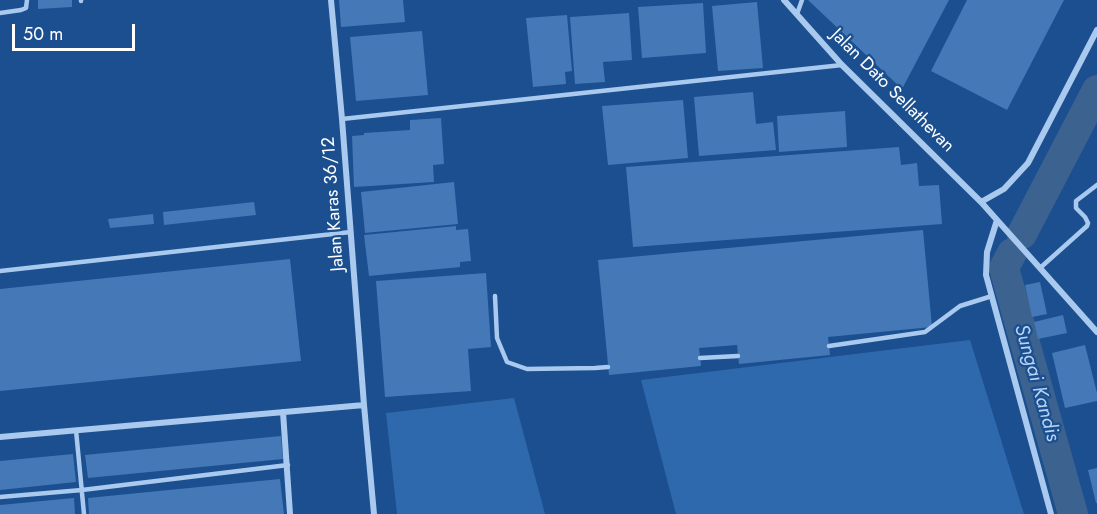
<!DOCTYPE html>
<style>
body{margin:0}
#map{position:relative;width:1097px;height:514px;overflow:hidden;background:#1b4f8f;font-family:Jost,sans-serif}
canvas{display:block}
.scale{position:absolute;left:12px;top:24px;width:123px;height:27px;box-sizing:border-box;border:3px solid #fff;border-top:0;padding-left:8px;font-size:18px;line-height:21px;white-space:nowrap;color:#fff;-webkit-text-stroke:4px #1b4f8f;paint-order:stroke}
</style>
<div id="map">
<canvas width="1097" height="514"></canvas>
<div class="scale">50 m</div>
</div>
<script>
const ctx = document.querySelector('canvas').getContext('2d');
ctx.lineJoin = 'round';
function fill(path, color) {
  ctx.fillStyle = color;
  ctx.fill(path, 'evenodd');
}
function toPath(rows) {
  const path = new Path2D();
  for (const r of rows) {
    path.moveTo(r[0], r[1]);
    for (let i = 2; i < r.length; i += 2) path.lineTo(r[i], r[i + 1]);
  }
  return path;
}
function trace(path, color, width, dash) {
  ctx.strokeStyle = color;
  ctx.lineWidth = width;
  ctx.lineCap = dash ? 'butt' : 'round';
  ctx.setLineDash(dash || []);
  ctx.stroke(path);
}
function drawText(font, color, halo, rows, align = 'center') {
  ctx.font = font + ' Jost,sans-serif';
  ctx.lineWidth = 4.5;
  ctx.setLineDash([]);
  ctx.textBaseline = 'middle';
  ctx.strokeStyle = halo;
  ctx.fillStyle = color;
  for (const [text, x, y, turn = 0] of rows) {
    ctx.save();
    ctx.translate(x, y);
    ctx.rotate((+turn || 0) * Math.PI / 180);
    ctx.textAlign = isNaN(turn) ? turn : align;
    if (halo) ctx.strokeText(text, 0, 0);
    ctx.fillText(text, 0, 0);
    ctx.restore();
  }
}
const green = toPath([
 [970,340,1024,514,676,514,641,380],
 [514,398,545,514,397,514,386,413]
]);
const river = toPath([
 [1022,234,1097,90],
 [1012,253,1004,268,1073,514]
]);
const building = toPath([
 [38,0,72,0,72,7,38,9],
 [339,0,403,0,405,22,341,27],
 [808,0,949,0,902,89],
 [967,0,1064,0,1007,110,931,71],
 [757,2,763,68,718,71,712,6],
 [703,3,706,53,642,58,638,7],
 [629,13,632,60,603,62,605,82,575,84,570,17],
 [567,15,572,71,565,72,566,84,533,87,526,18],
 [422,31,428,95,356,101,350,37],
 [753,92,756,124,773,122,776,150,699,156,694,97],
 [683,100,688,158,608,165,602,106],
 [845,111,847,147,779,152,777,116],
 [441,118,444,164,433,165,434,182,354,187,352,136,364,135,364,133,410,130,410,120],
 [899,147,901,165,917,163,919,186,939,185,942,224,633,247,626,167],
 [454,182,458,224,365,233,361,192],
 [254,202,256,215,164,225,163,212],
 [153,214,154,224,110,228,108,219],
 [456,226,456,230,468,229,471,261,460,262,460,267,369,276,364,235],
 [923,230,932,327,828,337,830,355,739,364,737,345,699,348,701,366,609,375,598,260],
 [290,259,301,361,0,391,0,289],
 [486,273,491,347,468,349,471,391,385,397,376,281],
 [1040,282,1047,314,1032,317,1025,285],
 [1063,315,1067,333,1038,339,1034,322],
 [1085,345,1097,393,1097,401,1065,408,1052,353],
 [281,436,283,459,88,478,85,455],
 [73,454,76,482,0,490,0,461],
 [1097,468,1097,503,1096,503,1088,470],
 [280,479,284,514,89,514,88,498],
 [74,498,75,514,0,514,0,505]
]);
const service = toPath([
 [81,0,81,1],
 [0,13,21,10,26,8,27,0],
 [797,14,802,0],
 [342,119,842,65],
 [1040,268,1087,226,1088,223,1085,217,1076,208,1076,201,1097,185],
 [0,271,351,232],
 [495,296,497,338,507,362,527,369,595,368,608,367],
 [829,346,925,332,960,306,992,296],
 [700,358,738,356],
 [76,430,84,514],
 [0,497,82,490,288,465]
]);
const minor = toPath([
 [331,0,342,119,364,405,374,514],
 [784,0,842,65,981,202,1097,332],
 [981,202,1004,189,1028,163,1097,30],
 [997,220,987,252,986,275,1051,514],
 [283,412,290,514],
 [0,437,364,405]
]);
const streetNames = [
 ["Jalan Dato Sellathevan",892,91,45],
 ["Jalan Karas 36/12",334,204,-94]
];
const waterNames = [
 ["Sungai Kandis",1036,383,74]
];
fill(green, '#2e69ad');
trace(river, '#3c6290', 30);
fill(building, '#4478b7');
trace(service, '#a9c9ee', 4.5);
trace(minor, '#a9c9ee', 6);
drawText('18px', '#fff', '#1b4f8f', streetNames);
drawText('italic 20px', '#b5d3f5', '#1b4f8f', waterNames);
</script>
